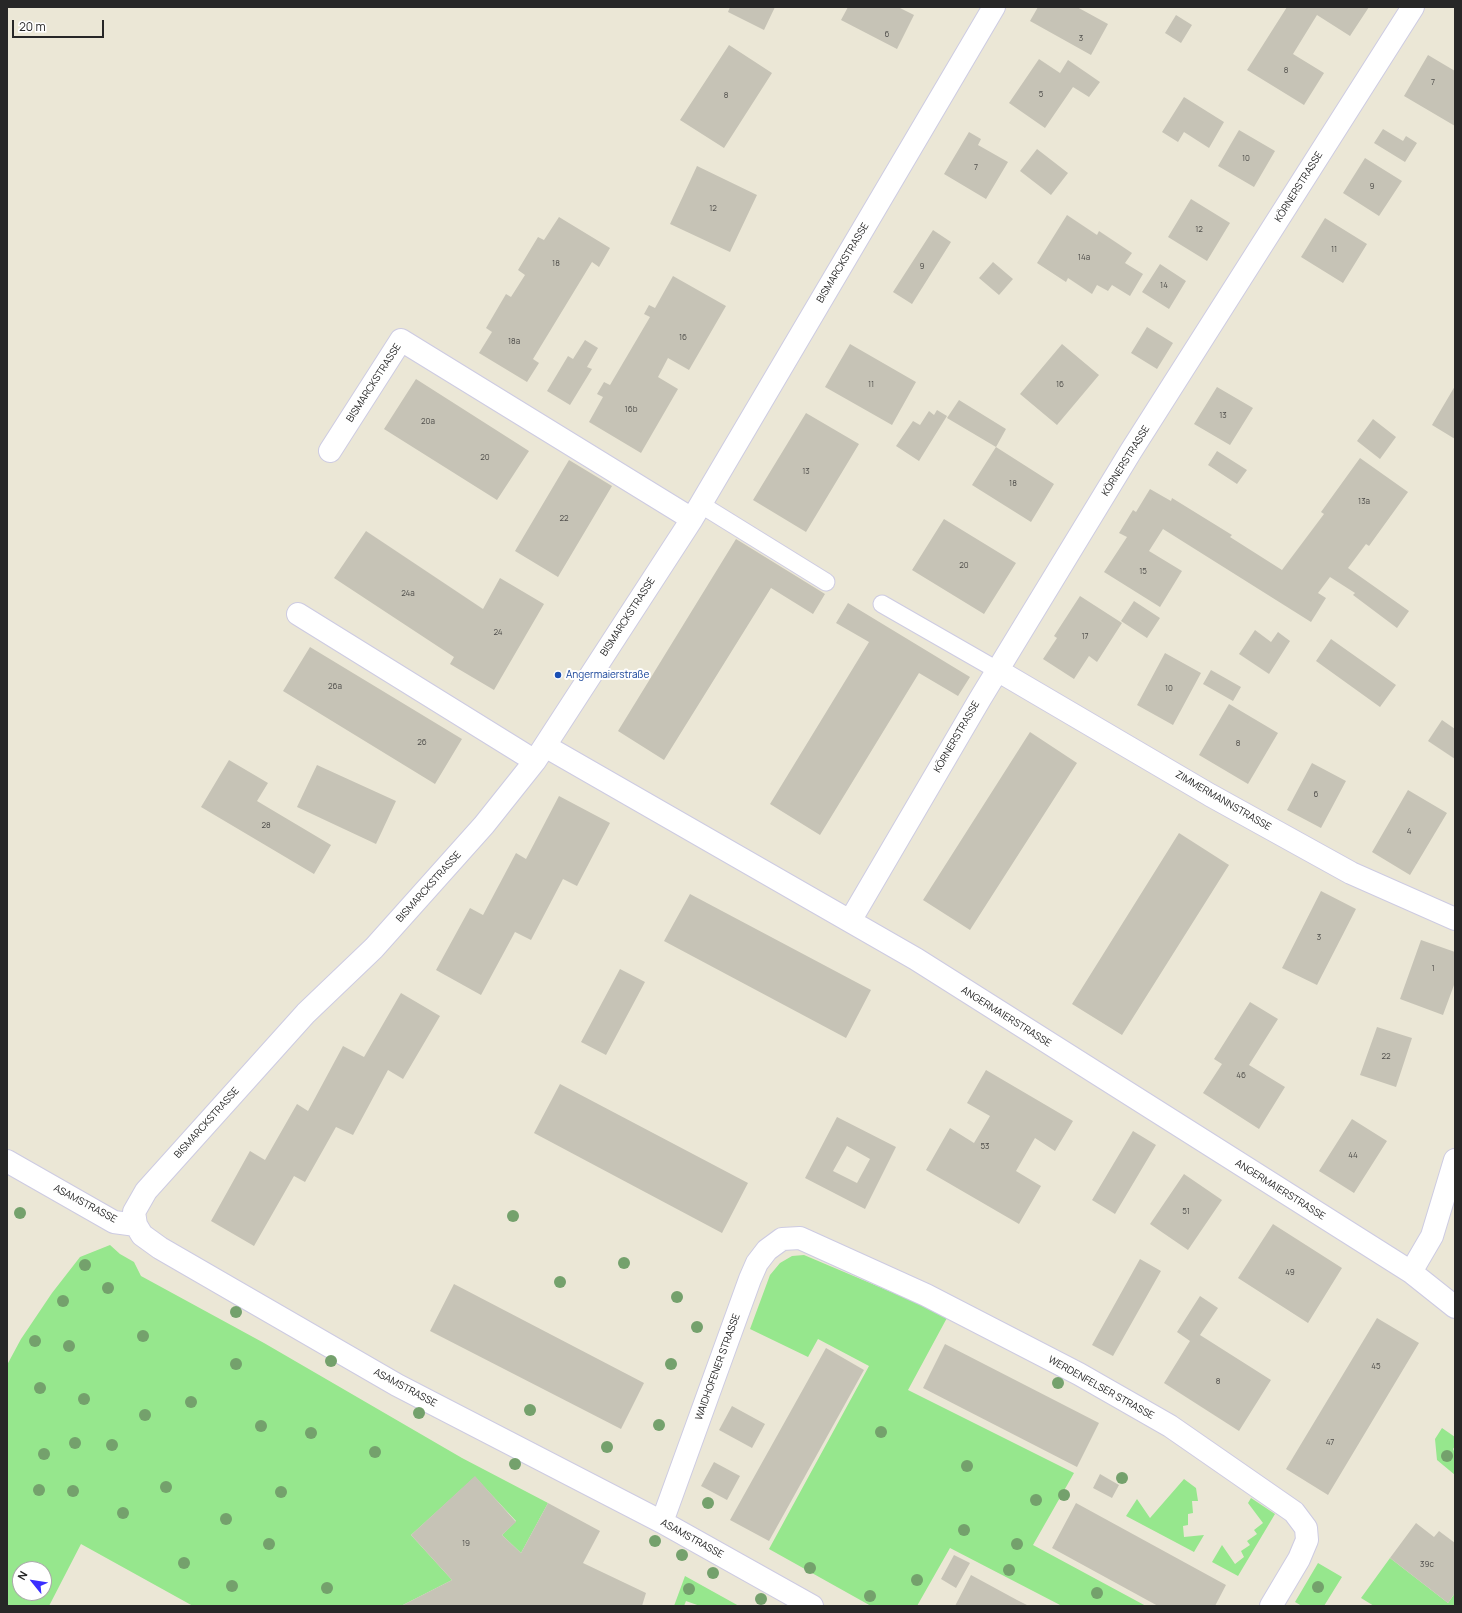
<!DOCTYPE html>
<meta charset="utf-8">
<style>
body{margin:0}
#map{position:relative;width:1462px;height:1613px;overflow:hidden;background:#ebe7d6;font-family:Manrope,sans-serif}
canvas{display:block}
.frame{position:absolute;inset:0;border:8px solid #272727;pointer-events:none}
.north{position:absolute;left:12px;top:1561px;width:40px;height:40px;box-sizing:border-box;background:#fff;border:1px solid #a9a9a9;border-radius:50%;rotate:300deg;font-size:11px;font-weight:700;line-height:16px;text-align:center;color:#272727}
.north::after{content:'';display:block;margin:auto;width:14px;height:18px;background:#3b2fff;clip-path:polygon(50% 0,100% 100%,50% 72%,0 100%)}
.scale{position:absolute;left:12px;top:20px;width:92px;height:18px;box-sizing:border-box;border:2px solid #272727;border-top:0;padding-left:5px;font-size:12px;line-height:14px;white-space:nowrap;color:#272727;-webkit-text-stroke:3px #fff;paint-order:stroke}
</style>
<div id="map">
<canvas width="1462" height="1613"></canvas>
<div class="frame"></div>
<div class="north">N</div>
<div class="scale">20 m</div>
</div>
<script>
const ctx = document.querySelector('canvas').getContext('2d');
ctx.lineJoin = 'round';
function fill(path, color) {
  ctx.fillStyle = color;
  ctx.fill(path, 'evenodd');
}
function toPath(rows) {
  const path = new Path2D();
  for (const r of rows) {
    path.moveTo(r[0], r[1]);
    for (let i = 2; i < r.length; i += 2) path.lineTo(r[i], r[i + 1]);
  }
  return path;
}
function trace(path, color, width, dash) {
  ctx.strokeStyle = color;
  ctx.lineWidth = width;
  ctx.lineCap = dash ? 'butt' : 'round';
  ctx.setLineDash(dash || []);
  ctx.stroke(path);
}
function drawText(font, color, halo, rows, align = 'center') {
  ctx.font = font + ' Manrope,sans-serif';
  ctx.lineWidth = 4;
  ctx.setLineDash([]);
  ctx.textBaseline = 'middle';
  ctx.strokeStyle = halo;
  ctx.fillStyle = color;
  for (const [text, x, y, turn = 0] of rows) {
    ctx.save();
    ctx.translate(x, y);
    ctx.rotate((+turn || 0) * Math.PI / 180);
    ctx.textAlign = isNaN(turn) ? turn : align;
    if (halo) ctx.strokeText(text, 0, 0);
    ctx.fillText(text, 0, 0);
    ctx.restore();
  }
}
const green = toPath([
 [110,1245,120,1254,134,1262,141,1276,264,1343,462,1458,548,1503,521,1553,502,1535,516,1521,475,1477,411,1535,452,1580,401,1606,193,1606,81,1544,49,1606,7,1606,7,1365,21,1339,52,1293,80,1257],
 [20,1569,44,1569,44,1593,20,1593],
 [804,1255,948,1316,908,1390,1074,1473,1033,1545,1146,1606,1062,1606,950,1548,917,1606,871,1606,769,1549,869,1366,818,1339,808,1357,750,1329,770,1275,780,1263,792,1256],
 [1442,1428,1455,1437,1455,1446,1453,1449,1455,1453,1455,1475,1437,1460,1435,1439],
 [1184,1479,1196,1488,1198,1501,1192,1501,1193,1513,1188,1514,1188,1525,1183,1526,1184,1537,1204,1535,1194,1552,1126,1516,1137,1499,1150,1518],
 [1251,1498,1275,1514,1238,1576,1212,1562,1222,1545,1235,1564,1244,1557,1241,1551,1250,1545,1247,1541,1257,1534,1254,1530,1263,1523,1248,1503],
 [1390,1558,1448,1603,1455,1593,1455,1606,1374,1606,1361,1598],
 [1318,1563,1342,1577,1324,1606,1302,1606,1295,1602],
 [685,1576,739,1606,700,1606,686,1601,684,1606,674,1606]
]);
const building = toPath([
 [730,7,775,7,764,30,728,12],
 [848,7,898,7,914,15,897,49,841,20],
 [1038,7,1077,7,1108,24,1091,55,1030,21],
 [1287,7,1369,7,1350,36,1317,15,1293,54,1324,73,1304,105,1247,70],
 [1176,15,1192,25,1181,43,1165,33],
 [729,45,772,73,724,148,680,120],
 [1428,55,1455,71,1455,126,1404,96],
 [1039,59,1060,73,1068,60,1100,82,1089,97,1073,87,1045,128,1009,103],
 [1184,97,1224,122,1209,148,1184,132,1178,142,1162,132],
 [1383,129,1403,141,1406,136,1417,143,1405,162,1374,143],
 [1239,130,1275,151,1254,187,1218,166],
 [969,132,981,139,978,145,1008,162,986,199,944,174],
 [1037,149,1068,173,1051,195,1020,171],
 [1365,158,1402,181,1379,216,1343,193],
 [697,166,757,195,730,252,670,224],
 [1191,199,1230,223,1207,261,1168,237],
 [1067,215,1097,235,1099,231,1132,253,1125,263,1143,274,1130,296,1112,285,1108,291,1097,285,1092,294,1068,278,1066,282,1037,263],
 [559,217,610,248,599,267,592,262,533,359,539,363,527,382,479,353,492,332,486,328,506,294,511,297,525,275,518,270,538,237,544,240],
 [1325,218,1367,244,1343,283,1301,257],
 [933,230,951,242,912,304,893,292],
 [993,262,1013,279,999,295,979,278],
 [1160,264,1186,281,1169,309,1142,292],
 [673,276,726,306,689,370,668,358,658,377,678,389,641,453,589,422,603,397,597,394,604,382,610,385,650,317,644,314,649,305,655,308],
 [1147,327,1173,343,1157,369,1131,353],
 [585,340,598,348,587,367,592,369,570,405,547,391,568,356,573,359],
 [850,344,916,382,892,425,825,387],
 [1062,344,1099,375,1057,425,1020,394],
 [416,379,529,451,497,500,384,429],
 [1455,386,1455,439,1432,425],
 [1217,387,1253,408,1230,445,1194,424],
 [959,400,1006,429,996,447,1054,484,1031,522,972,485,996,447,947,418],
 [937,410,947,416,919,461,896,446,913,421,920,425,929,411,934,415],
 [806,413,859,444,806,532,753,500],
 [1373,419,1396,437,1380,459,1357,441],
 [1217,451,1247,470,1237,484,1208,465],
 [1360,458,1408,492,1369,546,1366,544,1348,568,1409,611,1397,628,1353,595,1355,593,1330,577,1318,593,1326,598,1311,622,1163,529,1149,551,1182,571,1160,607,1104,572,1127,537,1119,533,1133,510,1136,512,1150,489,1171,501,1172,498,1232,535,1230,537,1282,570,1324,514,1321,512],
 [569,460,612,486,558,577,515,551],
 [944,519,1016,563,984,614,912,570],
 [366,531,483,609,500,578,544,604,494,690,450,664,454,657,334,578],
 [736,539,825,594,813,614,771,588,664,760,618,731],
 [1080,596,1122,623,1097,662,1089,656,1074,679,1043,659,1057,638,1054,636],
 [1134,601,1160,618,1147,638,1121,621],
 [848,603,970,677,958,696,919,673,820,835,770,804,869,642,836,623],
 [1255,630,1271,642,1278,632,1290,641,1269,674,1239,654],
 [1331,639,1396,685,1380,707,1316,661],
 [310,647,462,739,435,784,283,691],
 [1165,653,1201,673,1173,725,1137,705],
 [1211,670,1241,687,1233,701,1203,684],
 [1229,704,1278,733,1248,784,1199,755],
 [1442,720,1455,729,1455,759,1428,741],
 [1030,732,1077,763,970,930,923,900],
 [229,760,268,783,257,801,331,845,314,874,201,807],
 [1312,763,1346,781,1321,828,1287,810],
 [317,765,396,801,376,844,297,807],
 [1408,790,1447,813,1410,875,1372,852],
 [559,796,610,823,577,886,563,879,531,940,515,932,481,995,436,970,470,908,483,915,516,853,526,859],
 [1179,833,1229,865,1122,1035,1072,1004],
 [1321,891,1356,909,1317,985,1282,968],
 [690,894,871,990,846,1038,664,941],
 [1421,940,1455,952,1455,986,1454,985,1443,1015,1400,999],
 [620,969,645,982,606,1055,581,1042],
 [401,993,440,1016,403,1079,388,1070,353,1135,336,1127,305,1182,294,1176,254,1246,211,1221,250,1151,265,1160,297,1104,308,1111,343,1046,364,1057],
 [1250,1002,1278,1019,1249,1065,1285,1087,1259,1129,1203,1093,1222,1064,1214,1059],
 [1377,1027,1412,1038,1396,1087,1360,1075],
 [986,1070,1073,1121,1055,1151,1035,1138,1016,1171,1041,1186,1019,1224,926,1170,950,1128,974,1143,990,1116,967,1103],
 [560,1084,748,1183,722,1233,534,1133],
 [837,1117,896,1147,865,1209,805,1178],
 [847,1146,870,1159,857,1183,833,1171],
 [1352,1119,1387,1141,1354,1193,1319,1171],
 [1133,1131,1156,1145,1115,1214,1092,1200],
 [1184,1174,1222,1200,1188,1250,1150,1224],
 [1273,1224,1342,1268,1308,1323,1238,1278],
 [1140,1259,1161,1271,1113,1356,1092,1345],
 [454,1284,644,1383,621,1429,430,1331],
 [1200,1296,1218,1308,1200,1335,1271,1380,1239,1431,1164,1383,1190,1341,1177,1332],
 [1377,1318,1419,1343,1328,1495,1286,1469],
 [945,1344,1099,1423,1077,1467,923,1388],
 [826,1348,864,1370,769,1541,730,1520],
 [732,1406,765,1424,752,1448,719,1430],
 [714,1462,740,1476,727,1500,701,1486],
 [1100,1474,1119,1485,1112,1498,1093,1488],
 [475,1476,516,1522,502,1535,521,1553,548,1503,600,1531,583,1563,646,1593,642,1606,401,1606,452,1580,411,1535],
 [1076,1503,1226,1585,1215,1606,1158,1606,1052,1548],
 [1416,1523,1434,1537,1439,1531,1455,1543,1455,1593,1448,1603,1390,1558],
 [954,1555,970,1563,956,1588,941,1579],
 [971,1575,1017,1600,1029,1606,955,1606]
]);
const lane = toPath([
 [700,504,826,582],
 [882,604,997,670]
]);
const street = toPath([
 [330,451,401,340,692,519],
 [298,614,535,761],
 [997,670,1210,795,1351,873,1455,919],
 [545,746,916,959,1411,1272,1455,1307],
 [850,921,980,699,1131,451,1413,7],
 [7,1161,114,1222,136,1225,142,1235,160,1248,397,1385,662,1522,812,1606],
 [136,1225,134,1212,146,1191,306,1013,374,948,484,825,535,761,692,519,994,7],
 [1411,1272,1432,1236,1455,1160],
 [662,1522,750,1279,757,1263,767,1250,782,1239,800,1238,926,1295,1079,1374,1170,1426,1294,1512,1306,1528,1307,1540,1299,1559,1271,1606]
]);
const trees = [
 [20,1213],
 [513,1216],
 [624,1263],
 [85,1265],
 [560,1282],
 [108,1288],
 [677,1297],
 [63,1301],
 [236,1312],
 [697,1327],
 [143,1336],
 [35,1341],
 [69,1346],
 [331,1361],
 [236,1364],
 [671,1364],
 [1058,1383],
 [40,1388],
 [84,1399],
 [191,1402],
 [530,1410],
 [419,1413],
 [145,1415],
 [659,1425],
 [261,1426],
 [881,1432],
 [311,1433],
 [75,1443],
 [112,1445],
 [607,1447],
 [375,1452],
 [44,1454],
 [1447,1456],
 [515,1464],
 [967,1466],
 [1122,1478],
 [166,1487],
 [39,1490],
 [73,1491],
 [281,1492],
 [1064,1495],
 [1036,1500],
 [708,1503],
 [123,1513],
 [226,1519],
 [964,1530],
 [655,1541],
 [269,1544],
 [1017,1544],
 [682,1555],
 [184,1563],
 [810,1568],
 [1009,1570],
 [713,1573],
 [917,1580],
 [232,1586],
 [1318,1587],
 [327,1588],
 [689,1589],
 [1097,1593],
 [870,1596],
 [761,1599]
];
const markers = [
 [558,675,4,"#1a4fb4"]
];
const numberNames = [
 ["6",887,35],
 ["3",1081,39],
 ["8",1286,71],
 ["7",1433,83],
 ["5",1041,95],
 ["8",726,96],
 ["10",1246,159],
 ["7",976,168],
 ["9",1372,187],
 ["12",713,209],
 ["12",1199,230],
 ["11",1334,250],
 ["14a",1084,258],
 ["18",556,264],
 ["9",922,267],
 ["14",1164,286],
 ["16",683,338],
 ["18a",514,342],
 ["11",871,385],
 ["16",1060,385],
 ["16b",631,410],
 ["13",1223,416],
 ["20a",428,422],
 ["20",485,458],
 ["13",806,472],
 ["18",1013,484],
 ["13a",1364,502],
 ["22",564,519],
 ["20",964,566],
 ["15",1143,572],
 ["24a",408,594],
 ["24",498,633],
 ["17",1085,637],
 ["26a",335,687],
 ["10",1169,689],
 ["26",422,743],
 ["8",1238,744],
 ["6",1316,795],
 ["28",266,826],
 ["4",1409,832],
 ["3",1319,938],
 ["1",1433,969],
 ["22",1386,1057],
 ["46",1241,1076],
 ["53",985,1147],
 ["44",1353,1156],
 ["51",1186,1212],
 ["49",1290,1273],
 ["45",1376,1367],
 ["8",1218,1382],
 ["47",1330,1443],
 ["19",466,1544],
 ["39c",1427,1565]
];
const streetNames = [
 ["KÖRNERSTRASSE",1299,187,-58],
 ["BISMARCKSTRASSE",843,263,-59],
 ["BISMARCKSTRASSE",374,383,-57],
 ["KÖRNERSTRASSE",1126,461,-58],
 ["BISMARCKSTRASSE",628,617,-57],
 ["KÖRNERSTRASSE",957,737,-60],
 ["ZIMMERMANNSTRASSE",1223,801,30],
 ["BISMARCKSTRASSE",429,887,-48],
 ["ANGERMAIERSTRASSE",1006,1017,32],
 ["BISMARCKSTRASSE",207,1123,-48],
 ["ANGERMAIERSTRASSE",1280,1190,32],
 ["ASAMSTRASSE",85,1204,28],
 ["WAIDHOFENER STRASSE",718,1367,-70],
 ["ASAMSTRASSE",405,1388,28],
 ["WERDENFELSER STRASSE",1101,1388,29],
 ["ASAMSTRASSE",692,1539,29]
];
const transitNames = [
 ["Angermaierstraße",566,675]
];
fill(green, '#96e78d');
fill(building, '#c6c3b6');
trace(lane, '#cdcbe2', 19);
trace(street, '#cdcbe2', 24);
trace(lane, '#fff', 17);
trace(street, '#fff', 22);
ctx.fillStyle = '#74a16c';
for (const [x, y] of trees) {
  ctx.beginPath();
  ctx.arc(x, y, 6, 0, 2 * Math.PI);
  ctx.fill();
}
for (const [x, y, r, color] of markers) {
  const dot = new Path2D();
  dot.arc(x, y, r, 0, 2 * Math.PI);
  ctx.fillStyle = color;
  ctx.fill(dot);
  trace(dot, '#fff', 1.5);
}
drawText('8px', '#4f4e4b', null, numberNames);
drawText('10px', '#272727', '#fff', streetNames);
drawText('10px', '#164399', '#fff', transitNames, 'left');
</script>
